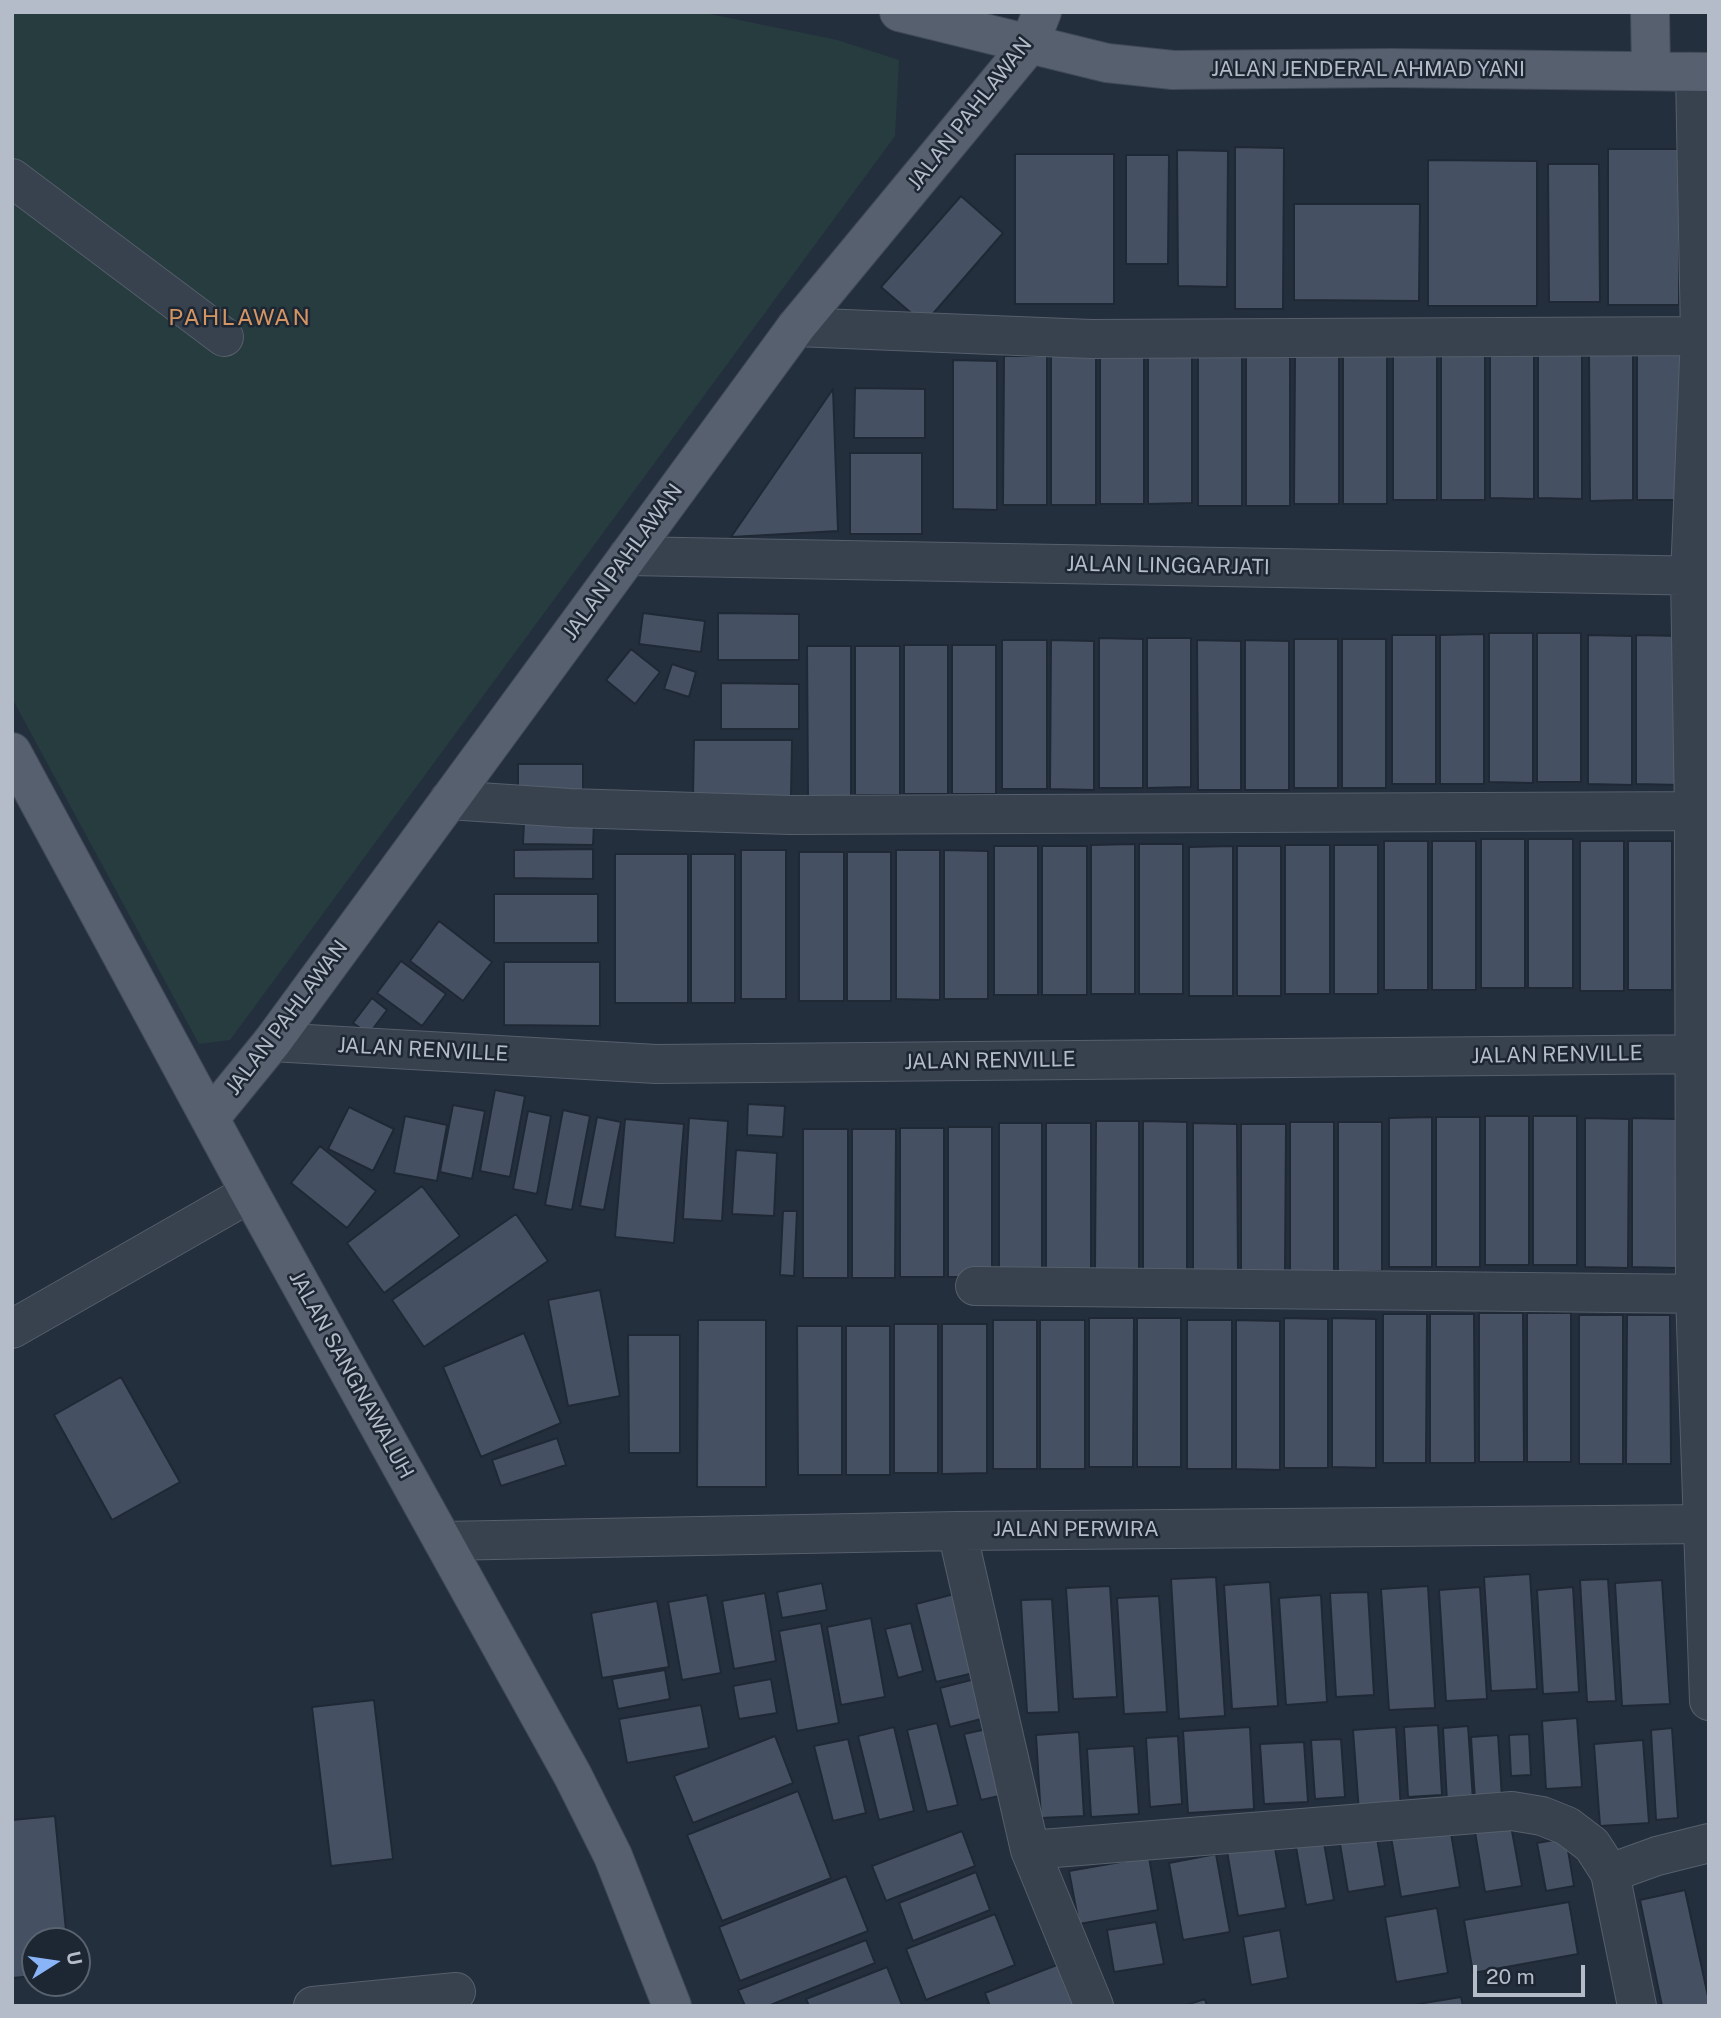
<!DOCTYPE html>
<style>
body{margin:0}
#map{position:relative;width:1721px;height:2018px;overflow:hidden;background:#242f3e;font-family:"Public Sans",sans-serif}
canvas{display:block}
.frame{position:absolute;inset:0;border:14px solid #b4bcc9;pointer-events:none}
.north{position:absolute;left:21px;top:1927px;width:70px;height:70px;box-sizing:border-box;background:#1d2633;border:2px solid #59626f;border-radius:50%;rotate:78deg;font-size:19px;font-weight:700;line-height:28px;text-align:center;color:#b4bcc9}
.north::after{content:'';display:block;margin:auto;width:24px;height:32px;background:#8ab4f8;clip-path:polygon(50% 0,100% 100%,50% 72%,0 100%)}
.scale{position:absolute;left:1473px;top:1965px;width:112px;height:32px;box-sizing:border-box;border:4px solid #b4bcc9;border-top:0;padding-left:9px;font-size:21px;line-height:24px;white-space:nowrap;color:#b4bcc9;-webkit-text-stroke:5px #1d2633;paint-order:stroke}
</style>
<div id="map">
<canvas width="1721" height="2018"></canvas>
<div class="frame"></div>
<div class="north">U</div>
<div class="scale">20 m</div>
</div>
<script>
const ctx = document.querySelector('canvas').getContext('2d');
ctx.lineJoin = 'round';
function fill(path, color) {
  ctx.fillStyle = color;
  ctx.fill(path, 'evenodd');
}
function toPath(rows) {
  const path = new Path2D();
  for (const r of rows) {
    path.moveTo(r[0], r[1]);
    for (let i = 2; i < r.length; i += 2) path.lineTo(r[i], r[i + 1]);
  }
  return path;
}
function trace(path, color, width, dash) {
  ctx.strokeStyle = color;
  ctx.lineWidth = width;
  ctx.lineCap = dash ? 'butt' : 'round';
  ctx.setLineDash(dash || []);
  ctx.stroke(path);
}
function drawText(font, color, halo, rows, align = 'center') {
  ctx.font = font + ' "Public Sans",sans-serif';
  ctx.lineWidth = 5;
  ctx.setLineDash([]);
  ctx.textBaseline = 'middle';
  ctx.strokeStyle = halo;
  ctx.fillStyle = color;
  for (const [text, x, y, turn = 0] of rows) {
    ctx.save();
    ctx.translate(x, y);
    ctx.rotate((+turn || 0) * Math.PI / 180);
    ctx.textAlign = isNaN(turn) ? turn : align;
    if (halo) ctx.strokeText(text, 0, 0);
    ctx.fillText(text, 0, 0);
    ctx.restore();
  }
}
const green = toPath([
 [12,12,700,12,837,40,899,60,895,136,230,1040,199,1044,12,698]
]);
const building = toPath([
 [1235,147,1284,148,1283,309,1235,309,1235,147],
 [1608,149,1680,149,1679,305,1608,305,1608,149],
 [1177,150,1228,151,1227,287,1178,286,1177,150],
 [1015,154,1114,154,1114,304,1015,304,1015,154],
 [1126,155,1169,155,1168,264,1126,264,1126,155],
 [1428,160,1537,161,1537,306,1428,306,1428,160],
 [1548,164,1599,164,1600,302,1549,302,1548,164],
 [961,196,1003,233,924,324,881,287,961,196],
 [1294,204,1420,204,1419,301,1294,300,1294,204],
 [1490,349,1534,349,1534,499,1490,498,1490,349],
 [1538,349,1582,349,1582,499,1538,498,1538,349],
 [1393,351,1437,351,1437,500,1393,500,1393,351],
 [1441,351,1485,351,1485,500,1441,500,1441,351],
 [1589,351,1633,351,1633,500,1590,501,1589,351],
 [1637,351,1681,351,1681,500,1637,500,1637,351],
 [1100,354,1144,354,1144,504,1100,504,1100,354],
 [1148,354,1192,354,1192,503,1148,504,1148,354],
 [1295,355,1339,355,1339,504,1294,504,1295,355],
 [1343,355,1387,355,1387,504,1343,504,1343,355],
 [1004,356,1047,356,1047,505,1003,505,1004,356],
 [1051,356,1096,356,1096,505,1051,505,1051,356],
 [1198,356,1242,357,1242,506,1198,506,1198,356],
 [1246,356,1290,357,1290,506,1246,506,1246,356],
 [953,360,997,361,997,510,953,509,953,360],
 [855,388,925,389,925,438,854,438,855,388],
 [833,389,838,531,731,537,833,389],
 [850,453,922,453,922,534,850,534,850,453],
 [643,613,705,621,701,652,639,644,643,613],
 [718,613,799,614,799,660,718,660,718,613],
 [1489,633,1533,633,1533,783,1489,782,1489,633],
 [1537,633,1581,633,1581,782,1537,782,1537,633],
 [1484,634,1484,784,1440,784,1440,635,1484,634],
 [1392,635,1436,635,1436,784,1392,784,1392,635],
 [1588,635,1632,636,1632,785,1588,784,1588,635],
 [1636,635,1681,636,1680,785,1636,784,1636,635],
 [1099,638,1143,639,1143,788,1099,788,1099,638],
 [1147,638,1191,638,1191,787,1147,788,1147,638],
 [1294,639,1338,639,1338,788,1294,788,1294,639],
 [1342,639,1386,639,1386,788,1342,788,1342,639],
 [1002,640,1047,640,1047,789,1002,789,1002,640],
 [1051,640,1094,641,1094,790,1050,789,1051,640],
 [1197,640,1241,641,1241,790,1198,790,1197,640],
 [1245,640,1289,641,1289,790,1245,790,1245,640],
 [904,645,948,645,948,794,904,794,904,645],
 [952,645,996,645,996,794,952,794,952,645],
 [807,646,851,646,851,796,808,796,807,646],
 [855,646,900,646,900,795,855,795,855,646],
 [631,649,660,672,635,704,606,680,631,649],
 [672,664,696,672,689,697,664,689,672,664],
 [721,683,799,684,799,729,721,729,721,683],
 [694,740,792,740,791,798,693,797,694,740],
 [518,764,583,764,583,800,518,800,518,764],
 [524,822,594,822,593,845,523,844,524,822],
 [1481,839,1525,839,1525,988,1481,988,1481,839],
 [1528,839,1573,839,1573,988,1528,988,1528,839],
 [1384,841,1428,841,1428,990,1384,990,1384,841],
 [1432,841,1476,841,1476,990,1432,990,1432,841],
 [1580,841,1624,841,1624,991,1580,991,1580,841],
 [1628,841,1672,841,1672,990,1628,990,1628,841],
 [1135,844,1135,994,1091,994,1091,845,1135,844],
 [1139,844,1183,844,1183,994,1139,994,1139,844],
 [1285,845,1330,845,1330,994,1285,994,1285,845],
 [1334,845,1378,845,1378,994,1334,994,1334,845],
 [994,846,1038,846,1038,995,994,995,994,846],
 [1042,846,1087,846,1087,995,1042,995,1042,846],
 [1233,846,1233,996,1189,996,1189,847,1233,846],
 [1237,846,1281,846,1281,996,1237,996,1237,846],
 [593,849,593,879,514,878,514,850,593,849],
 [741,850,786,850,786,999,741,999,741,850],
 [896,850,940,850,940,1000,896,999,896,850],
 [944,850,988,851,988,999,944,999,944,850],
 [799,852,844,852,844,1001,799,1001,799,852],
 [847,852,891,852,891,1001,847,1001,847,852],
 [615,854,688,854,688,1003,615,1003,615,854],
 [691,854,735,854,735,1003,691,1003,691,854],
 [494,894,598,894,598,943,494,943,494,894],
 [439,921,492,962,463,1001,410,961,439,921],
 [401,961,446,994,422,1026,377,993,401,961],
 [504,962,600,962,600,1026,504,1025,504,962],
 [372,998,387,1010,369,1034,353,1023,372,998],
 [495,1090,525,1096,510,1177,480,1171,495,1090],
 [748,1104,785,1106,783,1137,747,1135,748,1104],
 [453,1105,485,1111,472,1179,440,1172,453,1105],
 [349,1107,394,1129,373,1171,328,1149,349,1107],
 [563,1110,590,1116,572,1210,545,1205,563,1110],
 [528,1111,551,1116,537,1194,513,1189,528,1111],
 [405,1116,447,1125,437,1181,394,1173,405,1116],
 [1485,1116,1529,1116,1529,1265,1485,1265,1485,1116],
 [1533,1116,1577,1116,1577,1265,1533,1265,1533,1116],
 [597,1117,621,1122,604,1210,580,1206,597,1117],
 [1432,1117,1432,1267,1389,1267,1389,1118,1432,1117],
 [1436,1117,1480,1117,1480,1267,1436,1267,1436,1117],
 [689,1118,728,1121,722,1221,683,1219,689,1118],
 [1585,1118,1629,1119,1628,1268,1585,1267,1585,1118],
 [1632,1118,1676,1119,1676,1268,1632,1267,1632,1118],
 [625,1119,684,1124,674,1243,615,1237,625,1119],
 [1096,1121,1139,1121,1139,1270,1095,1270,1096,1121],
 [1143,1121,1187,1122,1187,1271,1143,1270,1143,1121],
 [1290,1122,1334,1122,1334,1271,1290,1271,1290,1122],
 [1338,1122,1382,1122,1382,1271,1338,1271,1338,1122],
 [999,1123,1042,1123,1042,1273,999,1272,999,1123],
 [1046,1123,1091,1123,1091,1272,1046,1272,1046,1123],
 [1193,1123,1237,1124,1238,1273,1193,1272,1193,1123],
 [1241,1124,1286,1124,1285,1273,1241,1273,1241,1124],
 [948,1127,992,1127,992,1277,948,1277,948,1127],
 [900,1128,944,1128,944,1277,900,1277,900,1128],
 [803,1129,848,1129,848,1278,803,1278,803,1129],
 [852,1129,896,1129,895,1278,852,1278,852,1129],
 [320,1146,376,1191,347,1228,291,1183,320,1146],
 [736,1150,777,1153,774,1216,732,1214,736,1150],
 [422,1186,460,1236,384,1293,347,1243,422,1186],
 [783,1211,797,1211,794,1276,780,1275,783,1211],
 [516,1214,548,1261,424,1347,392,1300,516,1214],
 [600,1290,620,1396,568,1406,548,1300,600,1290],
 [1479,1313,1523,1313,1524,1462,1479,1462,1479,1313],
 [1527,1313,1571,1313,1571,1462,1527,1462,1527,1313],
 [1383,1314,1427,1314,1426,1463,1383,1463,1383,1314],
 [1430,1314,1474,1314,1475,1463,1430,1463,1430,1314],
 [1579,1315,1623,1315,1623,1464,1579,1464,1579,1315],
 [1627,1315,1670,1315,1671,1464,1626,1464,1627,1315],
 [1089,1318,1134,1318,1133,1467,1089,1467,1089,1318],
 [1137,1318,1181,1318,1181,1467,1137,1467,1137,1318],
 [1284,1318,1328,1319,1328,1468,1284,1468,1284,1318],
 [1332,1318,1376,1319,1376,1468,1332,1467,1332,1318],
 [698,1320,766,1320,766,1487,697,1487,698,1320],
 [993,1320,1037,1320,1037,1469,993,1469,993,1320],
 [1040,1320,1085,1320,1085,1469,1040,1469,1040,1320],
 [1187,1320,1232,1320,1232,1469,1187,1469,1187,1320],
 [1236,1320,1280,1321,1280,1470,1236,1469,1236,1320],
 [894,1324,938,1324,938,1473,894,1473,894,1324],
 [942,1324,987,1324,987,1473,942,1474,942,1324],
 [797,1326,842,1326,842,1475,798,1475,797,1326],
 [846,1326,890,1326,890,1475,846,1475,846,1326],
 [524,1333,561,1423,481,1457,443,1367,524,1333],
 [628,1335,680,1335,680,1453,629,1453,628,1335],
 [121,1377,180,1482,112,1520,54,1415,121,1377],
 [557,1438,566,1465,501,1486,492,1460,557,1438],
 [1530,1574,1537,1689,1491,1691,1484,1577,1530,1574],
 [1216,1577,1225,1716,1179,1719,1171,1579,1216,1577],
 [1608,1579,1616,1701,1587,1702,1580,1580,1608,1579],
 [1662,1580,1670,1704,1622,1706,1615,1583,1662,1580],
 [1270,1582,1278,1706,1232,1709,1224,1585,1270,1582],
 [822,1583,827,1610,782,1618,777,1592,822,1583],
 [1110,1586,1117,1697,1073,1699,1066,1588,1110,1586],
 [1428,1586,1435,1708,1389,1710,1381,1589,1428,1586],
 [1480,1587,1487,1699,1446,1701,1439,1590,1480,1587],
 [1573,1587,1579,1692,1543,1694,1537,1590,1573,1587],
 [962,1592,982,1671,936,1682,916,1604,962,1592],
 [1368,1592,1374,1695,1336,1697,1330,1593,1368,1592],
 [765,1593,776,1661,734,1669,722,1601,765,1593],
 [707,1595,721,1673,682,1680,668,1602,707,1595],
 [1321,1595,1327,1702,1286,1705,1279,1598,1321,1595],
 [1159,1596,1167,1712,1124,1714,1117,1598,1159,1596],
 [1052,1599,1059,1712,1027,1713,1021,1600,1052,1599],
 [657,1601,669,1667,602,1678,591,1613,657,1601],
 [871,1618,885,1697,841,1705,827,1627,871,1618],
 [821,1623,839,1723,797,1731,779,1631,821,1623],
 [911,1623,923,1671,898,1678,885,1629,911,1623],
 [665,1670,670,1699,618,1709,612,1679,665,1670],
 [771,1679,777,1713,739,1719,733,1686,771,1679],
 [975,1679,985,1718,950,1727,940,1688,975,1679],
 [374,1700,393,1859,331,1866,312,1707,374,1700],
 [701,1705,709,1748,627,1763,619,1719,701,1705],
 [1577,1718,1582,1787,1546,1789,1542,1721,1577,1718],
 [937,1723,958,1805,927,1812,907,1730,937,1723],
 [1438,1725,1442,1795,1408,1797,1404,1727,1438,1725],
 [1468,1726,1473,1800,1447,1802,1443,1728,1468,1726],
 [894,1727,914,1811,879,1820,858,1736,894,1727],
 [1250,1727,1254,1809,1188,1813,1183,1731,1250,1727],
 [1396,1727,1401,1810,1359,1812,1353,1730,1396,1727],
 [1672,1728,1678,1818,1656,1820,1651,1730,1672,1728],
 [987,1729,1004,1795,981,1800,964,1734,987,1729],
 [1079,1732,1084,1816,1041,1818,1036,1735,1079,1732],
 [1529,1734,1531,1775,1511,1776,1509,1735,1529,1734],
 [1498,1735,1502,1798,1475,1800,1471,1737,1498,1735],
 [775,1736,793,1783,693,1823,674,1776,775,1736],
 [1178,1736,1182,1804,1150,1807,1146,1738,1178,1736],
 [848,1739,866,1813,833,1821,814,1746,848,1739],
 [1341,1739,1345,1797,1315,1799,1311,1740,1341,1739],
 [1643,1740,1649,1823,1600,1826,1594,1744,1643,1740],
 [1304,1742,1308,1802,1264,1804,1260,1744,1304,1742],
 [1134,1746,1139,1814,1091,1817,1087,1749,1134,1746],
 [798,1791,831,1878,722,1921,687,1835,798,1791],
 [55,1816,67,1941,35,1941,35,1976,12,1978,12,1820,55,1816],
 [1510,1820,1522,1886,1485,1892,1474,1826,1510,1820],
 [1450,1827,1460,1887,1401,1897,1391,1837,1450,1827],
 [962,1831,975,1866,886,1901,872,1866,962,1831],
 [1376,1832,1385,1886,1348,1892,1339,1838,1376,1832],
 [1566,1838,1574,1886,1546,1891,1537,1843,1566,1838],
 [1274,1843,1286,1908,1238,1916,1227,1851,1274,1843],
 [1324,1843,1334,1900,1306,1905,1296,1847,1324,1843],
 [1216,1854,1230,1932,1183,1940,1169,1863,1216,1854],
 [1149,1857,1158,1910,1079,1924,1069,1871,1149,1857],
 [976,1872,990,1910,913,1941,899,1903,976,1872],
 [846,1876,868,1931,740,1981,719,1927,846,1876],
 [1685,1890,1709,2001,1709,2006,1662,2006,1640,1900,1685,1890],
 [1569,1902,1578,1954,1473,1973,1464,1920,1569,1902],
 [1437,1908,1448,1973,1396,1982,1385,1917,1437,1908],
 [995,1914,1015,1965,926,2000,906,1949,995,1914],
 [1156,1922,1164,1964,1114,1972,1107,1930,1156,1922],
 [1280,1930,1288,1978,1251,1985,1243,1937,1280,1930],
 [866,1940,875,1963,768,2006,745,2006,738,1990,866,1940],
 [1067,1961,1084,2006,990,2006,985,1993,1067,1961],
 [887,1967,902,2005,809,2006,806,1999,887,1967],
 [1461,1997,1463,2006,1418,2006,1418,2004,1461,1997],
 [1205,1999,1207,2006,1183,2006,1205,1999]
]);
const minor = toPath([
 [1695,72,1700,336,1690,576,1694,811,1695,1294,1709,1701],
 [12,178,224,337],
 [796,327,1091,339,1709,336],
 [628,556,1709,576],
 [449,800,569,808,790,815,1709,811],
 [272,1042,656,1064,1709,1054],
 [975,1286,1709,1294],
 [12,1329,250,1193],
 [957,1531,1030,1850,1094,2006],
 [443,1541,957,1531,1709,1524],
 [1030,1850,1512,1811,1542,1816,1567,1826,1592,1845,1610,1873],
 [313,2006,456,1992],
 [1637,2006,1610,1873,1657,1856,1709,1843]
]);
const major = toPath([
 [899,12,1107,63,1173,70,1392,68,1709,72],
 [1650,12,1651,70],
 [12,752,250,1193,573,1776,613,1856,672,2006],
 [210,1118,272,1042,796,327,1029,45,1042,12]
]);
const streetNames = [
 ["JALAN JENDERAL AHMAD YANI",1368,70],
 ["JALAN PAHLAWAN",970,114,-52],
 ["JALAN PAHLAWAN",623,562,-54],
 ["JALAN LINGGARJATI",1168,566,1],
 ["JALAN PAHLAWAN",287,1018,-53],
 ["JALAN RENVILLE",423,1050,3],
 ["JALAN RENVILLE",1557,1055,-1],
 ["JALAN RENVILLE",990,1061,-1],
 ["JALAN SANGNAWALUH",351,1375,61],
 ["JALAN PERWIRA",1076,1530]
];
const neighbourhoodNames = [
 ["PAHLAWAN",240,318]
];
fill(green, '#263c3f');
fill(building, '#455162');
trace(building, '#1f2835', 2);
trace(minor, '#565f6c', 40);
trace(major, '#414a57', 40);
trace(minor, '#38414e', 38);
trace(major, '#56606e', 38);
drawText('21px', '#b4bcc9', '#1d2633', streetNames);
ctx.letterSpacing = '2px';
drawText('23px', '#d59563', '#1d2633', neighbourhoodNames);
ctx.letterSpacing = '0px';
</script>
